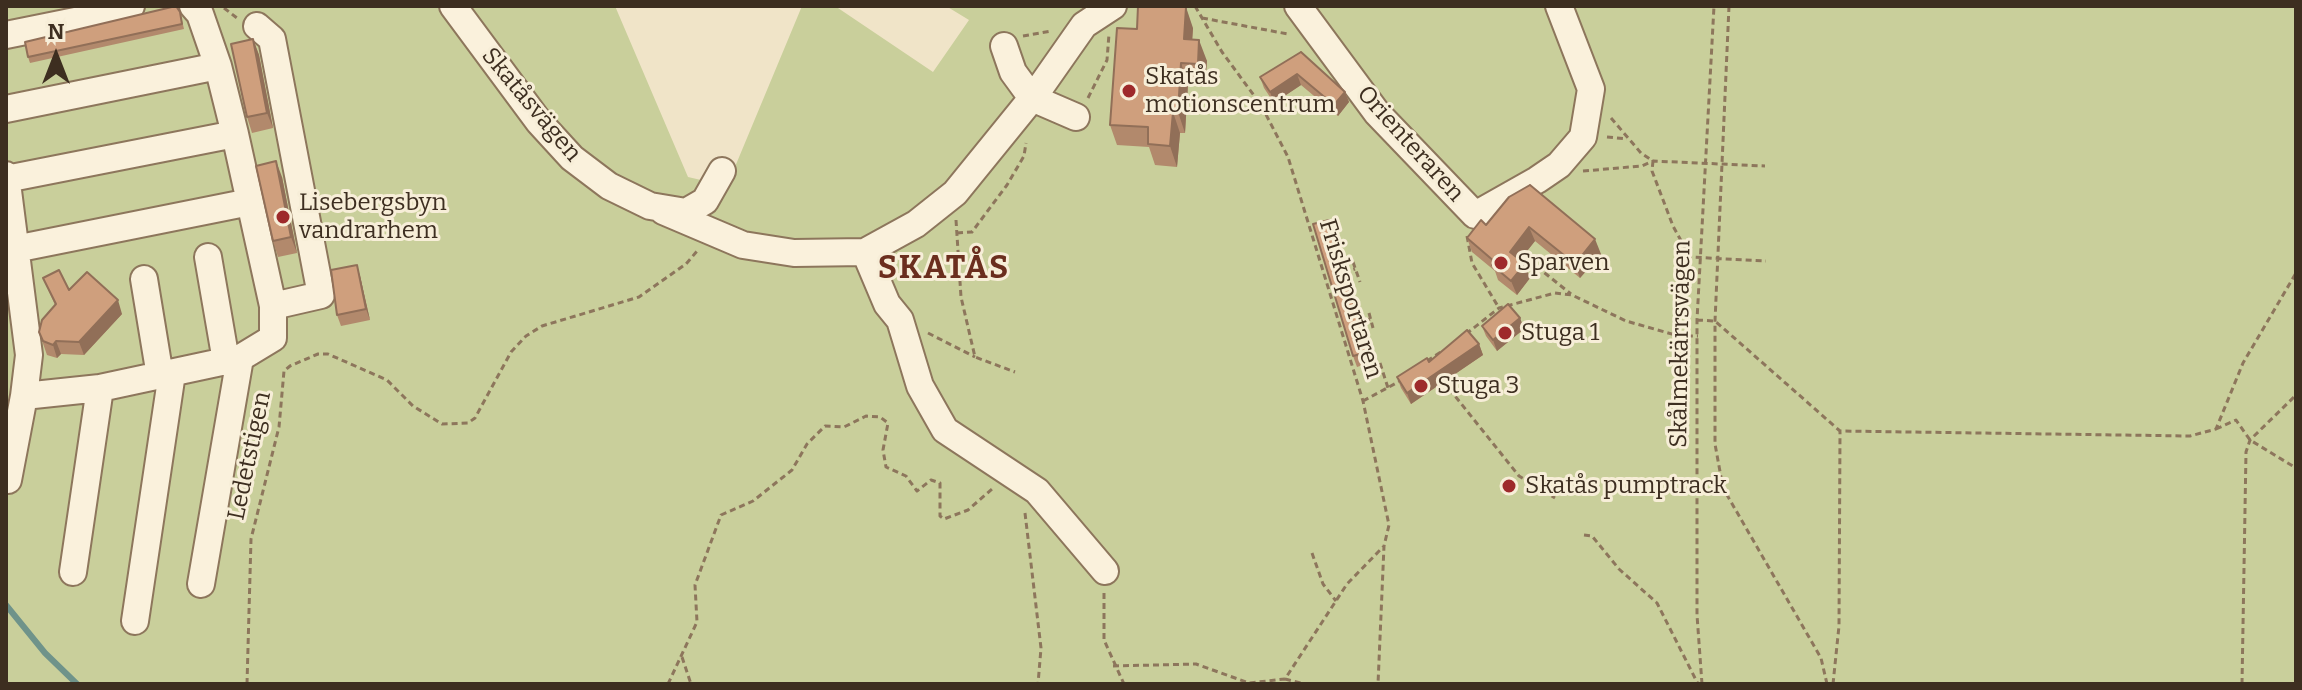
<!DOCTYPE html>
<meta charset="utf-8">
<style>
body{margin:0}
#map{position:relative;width:2302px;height:690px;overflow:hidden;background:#f0e4c8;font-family:Bitter,serif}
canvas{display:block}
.frame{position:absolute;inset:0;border:8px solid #3d2e20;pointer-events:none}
.north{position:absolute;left:16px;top:16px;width:80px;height:80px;-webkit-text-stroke:6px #f7eed8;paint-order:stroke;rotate:0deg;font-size:22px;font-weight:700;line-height:32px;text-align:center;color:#3d2e20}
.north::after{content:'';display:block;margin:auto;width:28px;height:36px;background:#3d2e20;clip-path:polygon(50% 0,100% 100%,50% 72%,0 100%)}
</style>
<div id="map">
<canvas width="2302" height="690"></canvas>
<div class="frame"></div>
<div class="north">N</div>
</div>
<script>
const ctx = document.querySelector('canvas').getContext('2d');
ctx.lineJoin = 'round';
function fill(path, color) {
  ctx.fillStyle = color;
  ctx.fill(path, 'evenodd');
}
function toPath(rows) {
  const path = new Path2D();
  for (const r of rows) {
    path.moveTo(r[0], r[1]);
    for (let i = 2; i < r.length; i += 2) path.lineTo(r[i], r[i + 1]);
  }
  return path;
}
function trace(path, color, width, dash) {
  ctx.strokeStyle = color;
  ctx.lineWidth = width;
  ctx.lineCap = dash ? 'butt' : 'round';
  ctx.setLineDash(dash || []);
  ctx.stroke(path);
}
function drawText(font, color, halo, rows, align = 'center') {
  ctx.font = font + ' Bitter,serif';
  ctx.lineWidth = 6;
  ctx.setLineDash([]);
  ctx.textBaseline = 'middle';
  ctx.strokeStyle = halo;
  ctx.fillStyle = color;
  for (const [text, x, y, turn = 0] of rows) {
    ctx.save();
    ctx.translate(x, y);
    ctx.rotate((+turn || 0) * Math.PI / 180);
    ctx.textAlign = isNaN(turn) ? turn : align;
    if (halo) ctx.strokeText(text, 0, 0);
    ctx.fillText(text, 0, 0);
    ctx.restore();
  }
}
const green = toPath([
 [6,6,615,6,688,177,727,186,802,6,835,6,933,72,969,20,946,6,2296,6,2296,684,6,684]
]);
const stream = toPath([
 [6,605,45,653,77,684]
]);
const path = toPath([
 [1195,6,1222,52,1261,105,1288,157,1363,401,1389,525,1384,546,1378,684],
 [1729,6,1715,321,1715,444,1723,488,1821,658,1827,684],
 [224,8,237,18],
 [1202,18,1288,34],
 [1023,36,1051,31],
 [1088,98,1107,60,1109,34],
 [1611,118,1641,153,1653,161],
 [1607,137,1627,139],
 [1653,161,1652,171,1673,226,1690,257,1766,261],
 [1583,171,1642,166,1653,161,1765,166],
 [956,220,961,297,975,357,1015,372],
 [957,233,972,232,1007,185,1024,156,1026,143],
 [1467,236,1472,263,1499,308],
 [1521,254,1571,294],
 [1353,262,1360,282],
 [1344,273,1355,269],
 [1369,313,1373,328],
 [1697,320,1715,321,1840,431,2190,436,2216,429,2243,363,2296,273],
 [1359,323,1370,319],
 [928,333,975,357],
 [1466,334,1499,308,1555,293,1572,295,1626,321,1679,336,1698,336],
 [1427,361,1444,350],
 [1380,363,1388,388],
 [1443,381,1519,476,1555,498],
 [1363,401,1402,380],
 [2216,429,2236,420,2250,440,2296,468],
 [1025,513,1041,648,1038,684],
 [1584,535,1592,536,1619,569,1657,603,1698,684],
 [1312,553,1323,584,1336,601],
 [1104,593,1104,640,1124,684],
 [682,657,691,684],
 [1113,666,1196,664,1249,683,1285,679,1347,584,1384,546],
 [1285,679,1305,684],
 [247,684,251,539,279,427,284,371,290,366,318,354,328,354,387,380,413,406,442,424,468,423,475,418,511,352,526,336,542,326,639,297,686,264,698,250],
 [668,684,697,622,695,585,721,515,753,501,792,470,807,444,825,426,844,427,866,416,880,417,888,423,883,450,886,467,906,476,917,491,931,480,940,483,940,516,944,519,968,510,992,489],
 [1702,684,1697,615,1697,320,1714,6],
 [1833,684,1839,626,1840,432],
 [2242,684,2246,452,2250,440,2296,395]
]);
const minor = toPath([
 [453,6,539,122,572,158,609,186,650,206,686,212,705,201,722,171],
 [1298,6,1377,113,1475,215,1537,180,1559,165,1583,137,1591,89,1559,6],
 [257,26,272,39,321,295,273,306],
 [6,35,115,13,131,6],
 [1004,46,1013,72,1032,98,1076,117],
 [6,109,218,66],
 [6,175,29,355,24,396,100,388,240,358,273,338,273,306,235,134,218,66,200,14,193,6],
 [6,179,235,134],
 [663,211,743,245,794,253,865,252,916,224,955,193,1037,92,1084,25,1113,6],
 [15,249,250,202],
 [865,252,887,304,900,320,920,386,945,430,1037,491,1105,571],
 [208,257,226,361],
 [144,279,160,376],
 [8,480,24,396],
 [73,572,100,388],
 [201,584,240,358],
 [135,621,172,373]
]);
const wall = toPath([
 [180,12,184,29,30,63,28,57],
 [1193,28,1192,40,1207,61,1205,84,1188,84,1185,133,1180,133,1177,167,1155,165,1149,147,1117,145,1110,125,1137,29],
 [253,39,259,55,273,128,252,133,247,117],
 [1301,52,1345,92,1349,102,1338,116,1301,85,1274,103,1264,88,1260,77],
 [282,177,297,253,278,257,273,241],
 [1509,197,1601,254,1580,278,1535,241,1520,260,1525,264,1530,278,1517,295,1498,280,1495,271,1472,252,1467,238,1486,225],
 [1333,230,1372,362,1357,367,1353,356],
 [360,276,370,320,341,326,337,315],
 [43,278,69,290,122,314,84,355,61,354,57,358,47,355,39,332,55,305],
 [1520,318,1524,329,1497,351,1486,336,1482,326],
 [1479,344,1483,355,1411,404,1401,388,1397,377,1429,362]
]);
const shadedWall = toPath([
 [1186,7,1193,28,1191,59,1184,39],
 [253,39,259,55,273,128,267,113],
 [1199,40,1207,61,1205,84,1198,64],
 [1181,63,1188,84,1185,133,1178,112],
 [1297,74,1301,85,1274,103,1270,92],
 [1345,92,1349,102,1338,116,1334,105],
 [1173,112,1180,133,1177,167,1170,146],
 [276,161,282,177,297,253,291,237],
 [1329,220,1333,230,1372,362,1368,352],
 [1529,227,1535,241,1515,266,1510,252],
 [1595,239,1601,254,1580,278,1575,264],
 [1525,264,1530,278,1517,295,1511,281],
 [357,265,360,276,370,320,366,309],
 [118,300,122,314,84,355,79,342],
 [1520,318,1524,329,1497,351,1493,340],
 [56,341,61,354,57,358,53,345],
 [1479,344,1483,355,1411,404,1407,393]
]);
const building = toPath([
 [176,6,180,12,182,24,28,57,25,42,176,6],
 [1138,6,1186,7,1184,39,1199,40,1198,64,1181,63,1178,112,1173,112,1170,146,1148,144,1148,127,1110,125,1117,28,1137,29,1138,6],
 [253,39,267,113,247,117,231,44,253,39],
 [1301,52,1345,92,1334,105,1297,74,1270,92,1260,77,1301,52],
 [276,161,291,237,273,241,256,166,276,161],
 [1530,185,1595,239,1575,264,1529,227,1510,252,1525,264,1511,281,1492,265,1495,262,1467,238,1481,220,1486,225,1509,197,1530,185],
 [1329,220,1368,352,1353,356,1313,224,1329,220],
 [357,265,366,309,337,315,331,270,357,265],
 [59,270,69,290,87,272,118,300,79,342,56,341,53,345,43,341,39,332,42,320,56,304,43,278,59,270],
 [1508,304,1520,318,1493,340,1482,326,1508,304],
 [1467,330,1479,344,1407,393,1397,377,1427,358,1429,362,1467,330]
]);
const markers = [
 [1129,91,8,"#9e2a2b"],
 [283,217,8,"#9e2a2b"],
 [1501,263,8,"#9e2a2b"],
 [1505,333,8,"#9e2a2b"],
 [1421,386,8,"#9e2a2b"],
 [1509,486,8,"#9e2a2b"]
];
const poiNames = [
 ["Skatås",1145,77],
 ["motionscentrum",1145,105],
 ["Lisebergsbyn",299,203],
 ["vandrarhem",299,231],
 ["Sparven",1517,263],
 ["Stuga 1",1521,333],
 ["Stuga 3",1437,386],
 ["Skatås pumptrack",1525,486]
];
const streetNames = [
 ["Skatåsvägen",531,105,50],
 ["Orienteraren",1410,144,48],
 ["Frisksportaren",1350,299,73],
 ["Skålmekärrsvägen",1681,344,-89],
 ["Ledetstigen",250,456,-78]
];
const districtNames = [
 ["SKATÅS",944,269]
];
fill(green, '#c9cf9b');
trace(stream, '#6f938a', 6);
trace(minor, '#8d765c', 30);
trace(path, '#8d765c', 3, [6, 4]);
trace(minor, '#faf1dc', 26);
fill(wall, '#b2896c');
fill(shadedWall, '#916f58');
fill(building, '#cf9f7d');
trace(building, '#916f58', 2);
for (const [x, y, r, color] of markers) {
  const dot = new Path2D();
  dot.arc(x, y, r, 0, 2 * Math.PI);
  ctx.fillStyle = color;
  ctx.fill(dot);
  trace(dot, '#f7eed8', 3);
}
drawText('24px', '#3d2e20', '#f7eed8', poiNames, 'left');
drawText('24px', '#3d2e20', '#f7eed8', streetNames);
ctx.letterSpacing = '2px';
drawText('bold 32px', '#6b2e1e', '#f7eed8', districtNames);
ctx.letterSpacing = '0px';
</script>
